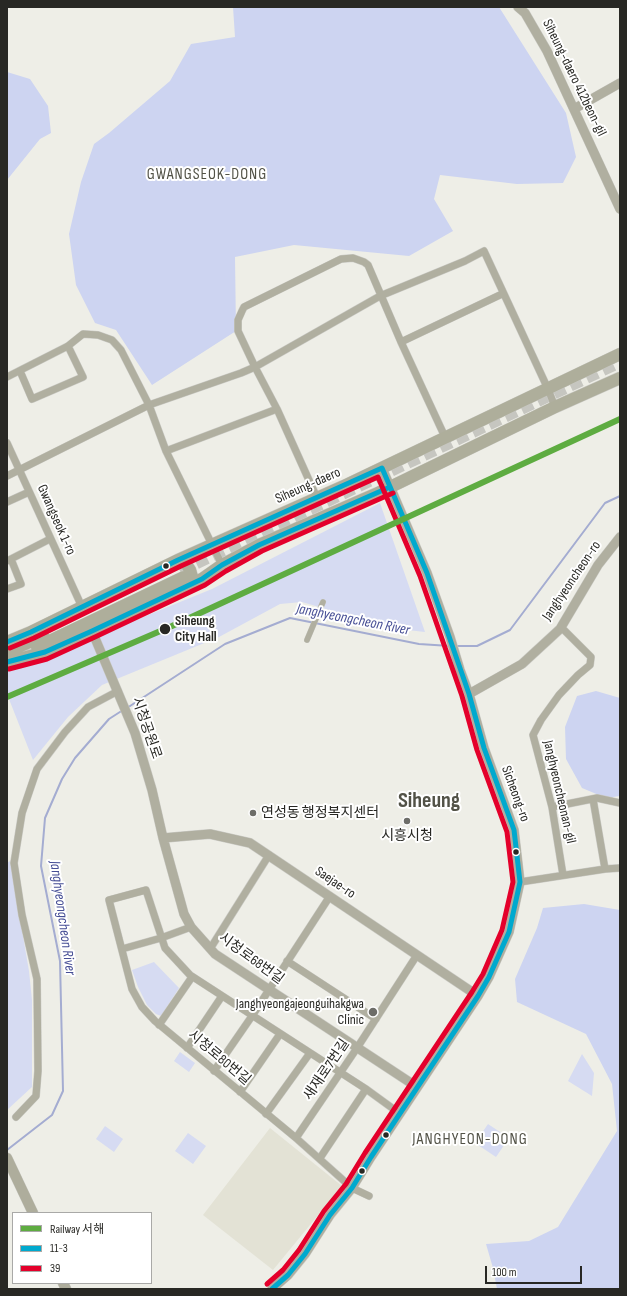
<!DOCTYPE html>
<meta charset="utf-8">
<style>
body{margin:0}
#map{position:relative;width:627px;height:1296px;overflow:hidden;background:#eeeee7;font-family:"Sofia Sans Condensed","Noto Sans KR",sans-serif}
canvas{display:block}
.frame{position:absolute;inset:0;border:8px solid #282824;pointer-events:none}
.legend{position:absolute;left:12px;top:1212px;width:140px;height:72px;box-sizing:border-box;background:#fff;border:1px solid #a9a9a7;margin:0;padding:5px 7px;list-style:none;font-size:12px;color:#282824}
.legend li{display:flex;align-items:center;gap:8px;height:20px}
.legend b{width:20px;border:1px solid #a9a9a7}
.scale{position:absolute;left:485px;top:1266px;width:97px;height:18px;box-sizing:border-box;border:2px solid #282824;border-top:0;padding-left:5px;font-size:12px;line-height:14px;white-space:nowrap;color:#282824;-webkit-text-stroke:3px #fff;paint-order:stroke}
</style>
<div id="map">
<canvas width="627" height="1296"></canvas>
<div class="frame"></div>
<ul class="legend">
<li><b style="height:5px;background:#5eac41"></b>Railway 서해</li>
<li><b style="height:5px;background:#00a9ce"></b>11-3</li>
<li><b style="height:5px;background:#e4002b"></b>39</li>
</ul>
<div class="scale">100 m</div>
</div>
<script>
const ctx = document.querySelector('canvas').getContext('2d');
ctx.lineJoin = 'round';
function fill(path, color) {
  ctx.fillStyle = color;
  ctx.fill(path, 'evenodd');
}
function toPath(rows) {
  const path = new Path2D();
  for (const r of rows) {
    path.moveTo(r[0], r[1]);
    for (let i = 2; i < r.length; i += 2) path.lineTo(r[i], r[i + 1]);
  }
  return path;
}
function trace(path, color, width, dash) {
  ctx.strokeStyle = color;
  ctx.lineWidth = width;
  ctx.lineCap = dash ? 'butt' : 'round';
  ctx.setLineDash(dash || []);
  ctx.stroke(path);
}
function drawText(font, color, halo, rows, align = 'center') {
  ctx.font = font + ' "Sofia Sans Condensed","Noto Sans KR",sans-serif';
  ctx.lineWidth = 4;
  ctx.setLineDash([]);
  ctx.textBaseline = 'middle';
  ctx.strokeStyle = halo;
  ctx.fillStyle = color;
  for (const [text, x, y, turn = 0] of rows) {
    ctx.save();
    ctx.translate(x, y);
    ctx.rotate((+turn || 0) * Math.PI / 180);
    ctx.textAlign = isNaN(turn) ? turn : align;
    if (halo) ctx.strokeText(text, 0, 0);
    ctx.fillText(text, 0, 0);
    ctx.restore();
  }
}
const built = toPath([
 [270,1128,342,1186,273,1270,203,1215]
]);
const green = toPath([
 [380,503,425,632,390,628,302,602,280,604,219,637,102,685,68,717,33,760,7,694,7,671,84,641,212,589],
 [10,861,29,971,32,1000,32,1087,7,1110,7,863],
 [154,962,179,988,161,1016,156,1014,147,1005,138,987,132,970],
 [180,1052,195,1063,189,1072,174,1061],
 [582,1054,594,1073,592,1096,568,1081],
 [488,1124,509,1138,496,1157,475,1143],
 [105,1126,123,1139,114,1152,96,1139],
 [188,1133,206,1146,193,1164,175,1151]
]);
const forest = toPath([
 [233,7,499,7,566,113,576,157,563,183,517,184,440,175,434,199,453,231,409,256,294,245,235,257,236,331,152,385,116,330,95,323,76,285,69,234,81,182,94,144,109,133,170,81,191,44,235,37],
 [7,72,30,79,48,106,51,133,40,139,7,180],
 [596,691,620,698,620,796,606,798,582,788,566,759,565,727,577,696],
 [584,904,620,910,620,1289,497,1289,493,1268,486,1244,529,1241,558,1227,617,1131,612,1084,586,1034,517,1002,515,979,537,928,543,908]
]);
const stream = toPath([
 [456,646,477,646,510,630,605,503,620,496],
 [127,708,225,644,290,618,419,644,450,646],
 [7,1150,52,1115,63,1091,60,961,41,866,45,818,62,779,75,758,109,719,123,710]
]);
const primaryTunnel = toPath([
 [180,571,620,362]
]);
const pedestrian = toPath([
 [307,640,323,602]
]);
const minor = toPath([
 [20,371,32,399,83,377,68,346],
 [7,377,68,346,83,334,98,335,112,340,121,350,149,405,166,451,222,565],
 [445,437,401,342,502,294],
 [7,443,82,607],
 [166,451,277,409],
 [7,476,149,405,241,373,255,367,380,296,465,261,484,251,548,389,555,407],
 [317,498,277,409,255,367,238,331,238,320,242,311,244,307,341,259,353,258,364,262,368,265,401,342],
 [7,502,29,492],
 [7,561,50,539],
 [7,589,21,584,11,559],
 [561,627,591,657,590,665,578,675,559,695,541,720,533,735,552,807,563,875],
 [593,799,605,869],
 [552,807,597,798,620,803],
 [520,882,605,869,620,868],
 [122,949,161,938,191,927],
 [210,949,269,855],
 [287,961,376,1019],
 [159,1025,192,977],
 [187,1048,222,996],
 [214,1071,252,1016,330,896],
 [240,1092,280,1034],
 [266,1114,310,1053],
 [16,1117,36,1096,38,1071,37,979,22,915,14,863,22,813,37,769,65,732,88,707,118,691],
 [296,1138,357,1048,417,955],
 [320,1158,366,1089],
 [369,1196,352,1188,296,1138,155,1021,142,1007,132,989,109,900,146,890,165,948,190,975,366,1089,399,1113]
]);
const tertiary = toPath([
 [518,7,525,13,547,51,620,209],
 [574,109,620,83],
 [92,631,135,733,152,790,163,838,184,914,191,927,215,954,417,1087],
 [469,694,522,664,560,629,598,565,620,537],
 [163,838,210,834,250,843,478,996],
 [272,1289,288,1275,305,1254,330,1215,352,1188,371,1157,478,996,489,977,509,932,520,882,514,830,484,748,469,694,460,670,450,637,427,573,382,468]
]);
const secondary = toPath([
 [7,1158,33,1213],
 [63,1283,66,1289]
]);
const primary = toPath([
 [178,560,186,564,190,570,192,577,191,585],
 [7,642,31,632,178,560,344,486,620,354],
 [37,647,184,577],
 [7,652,43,636],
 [7,662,45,652,92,631,202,579,222,565,259,545,378,493,555,407,620,378]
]);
const bus1 = toPath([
 [7,642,31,632,178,560,382,468,427,573,469,694,484,748,514,830,520,882,509,932,489,977,478,996,371,1157,352,1188,330,1215,305,1254,288,1275,272,1289],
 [7,662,45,652,92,631,202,579,222,565,259,545,390,487]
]);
const bus2 = toPath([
 [10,648,34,638,181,566,378,477,420,576,462,696,477,750,507,832,513,882,502,930,483,974,472,992,365,1153,346,1184,324,1211,299,1250,283,1270,267,1284],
 [9,669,47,659,95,637,205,585,226,571,262,551,393,493]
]);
const rail1 = toPath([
 [7,697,172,626,620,419]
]);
const markers = [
 [166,566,3.5,"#282824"],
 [165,629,6,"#282824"],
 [253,813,4,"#6d6d68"],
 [407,821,4,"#6d6d68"],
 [516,852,3.5,"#282824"],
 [373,1012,5,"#6d6d68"],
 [386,1135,3.5,"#282824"],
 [362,1171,3.5,"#282824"]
];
const streetNames = [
 ["Siheung-daero 412beon-gil",574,78,64],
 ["Siheung-daero",308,486,-24],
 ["Gwangseok 1-ro",56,520,66],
 ["Janghyeoncheon-ro",572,581,-56],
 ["시청공원로",146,728,71],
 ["Janghyeoncheonan-gil",559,792,77],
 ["Sicheong-ro",515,794,70],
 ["Saejae-ro",335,883,34],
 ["시청로68번길",251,959,36],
 ["시청로80번길",219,1058,40],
 ["새재로7번길",327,1070,-56]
];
const stopNames = [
 ["Siheung",175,621],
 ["City Hall",175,637]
];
const poiNames = [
 ["연성동 행정복지센터",261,813],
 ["시흥시청",407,836,"center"],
 ["Janghyeongajeonguihakgwa",364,1004,"right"],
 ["Clinic",364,1020,"right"]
];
const waterNames = [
 ["Janghyeongcheon River",353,620,11],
 ["Janghyeongcheon River",62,918,82]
];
const quarterNames = [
 ["GWANGSEOK-DONG",207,175],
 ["JANGHYEON-DONG",470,1140]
];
const townNames = [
 ["Siheung",429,801]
];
fill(built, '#e3e2d5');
fill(green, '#d6dbf2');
fill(forest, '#cdd4f1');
trace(stream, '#a4acd1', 2);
trace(primaryTunnel, '#c6c6c0', 12, [12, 6]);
trace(pedestrian, '#cacac5', 6);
trace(minor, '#cacac5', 8);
trace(tertiary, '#cacac5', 10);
trace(secondary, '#cacac5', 11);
trace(primary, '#cacac5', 13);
trace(pedestrian, '#b0afa0', 5.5);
trace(minor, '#b0afa0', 7);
trace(tertiary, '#b0afa0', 9);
trace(secondary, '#aead9c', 10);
trace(primary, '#aeae9b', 12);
trace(bus1, '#00a9ce', 5);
trace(bus2, '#e4002b', 5);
trace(rail1, '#5eac41', 6);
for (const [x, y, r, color] of markers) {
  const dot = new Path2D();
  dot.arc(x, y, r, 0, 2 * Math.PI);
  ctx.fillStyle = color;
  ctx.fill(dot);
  trace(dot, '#fff', 1.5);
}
drawText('14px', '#282824', '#fff', streetNames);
drawText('bold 14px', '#282824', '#fff', stopNames, 'left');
drawText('14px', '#282824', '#fff', poiNames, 'left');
drawText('italic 15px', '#464e95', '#fff', waterNames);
ctx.letterSpacing = '1px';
drawText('16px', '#525247', '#fff', quarterNames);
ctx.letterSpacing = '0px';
drawText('bold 22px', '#525247', '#fff', townNames);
</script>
